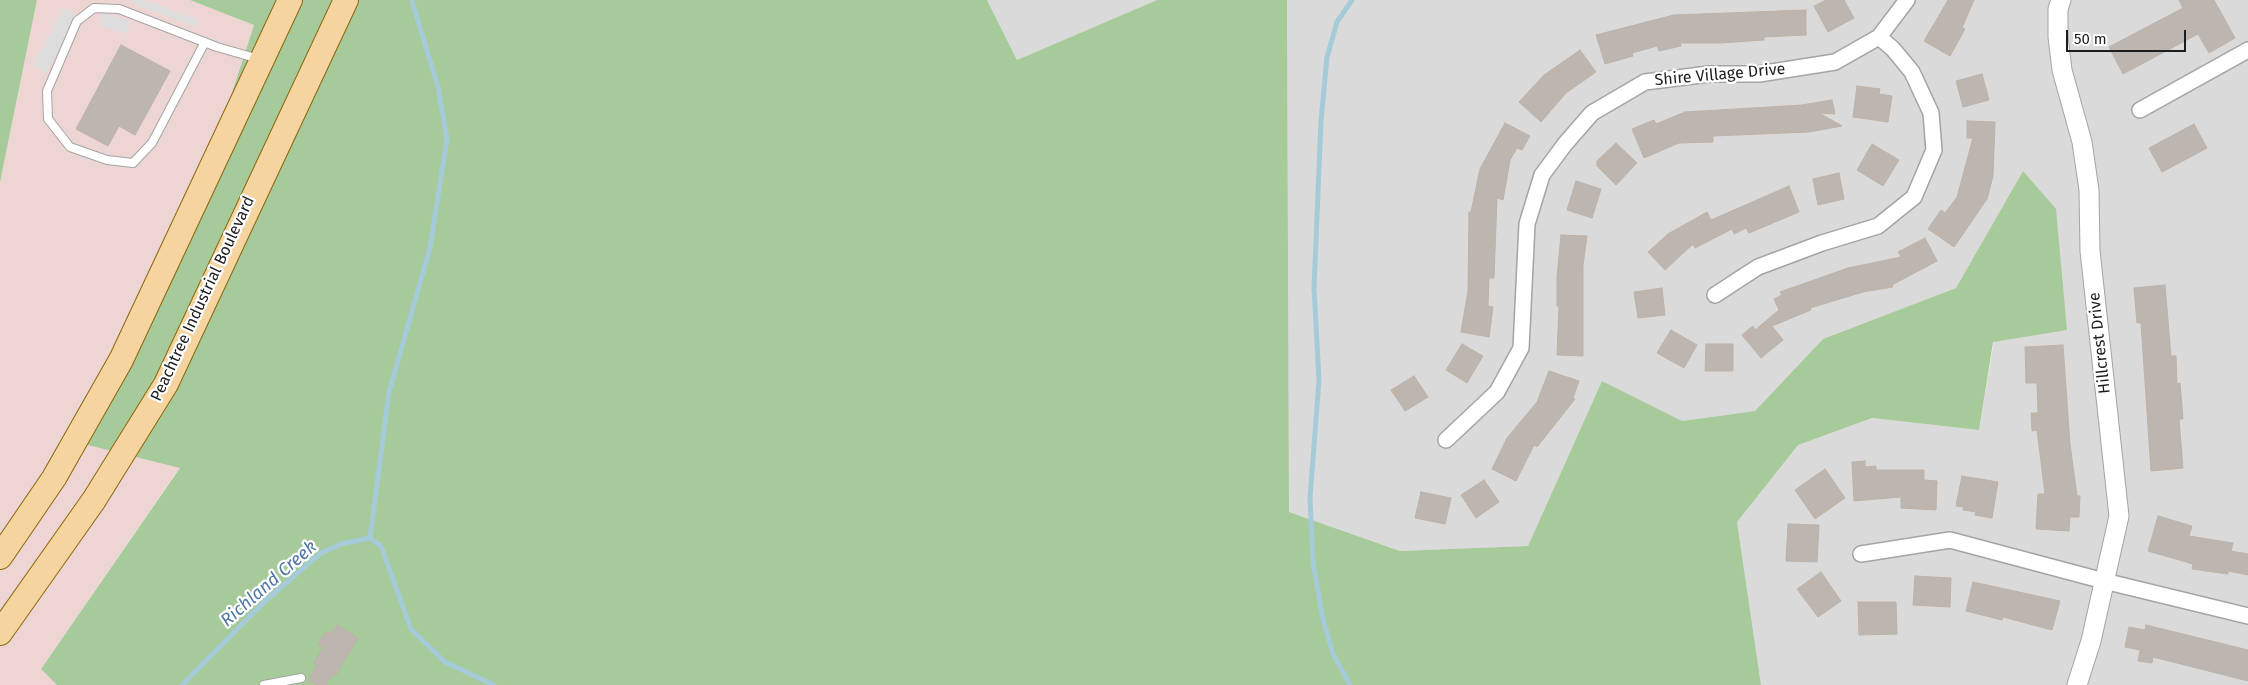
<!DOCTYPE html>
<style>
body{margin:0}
#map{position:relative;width:2248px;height:685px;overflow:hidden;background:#edeae3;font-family:"Fira Sans",sans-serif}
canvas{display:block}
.scale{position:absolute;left:2066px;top:30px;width:120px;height:22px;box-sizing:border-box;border:2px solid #1d1d1d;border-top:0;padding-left:6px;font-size:15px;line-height:18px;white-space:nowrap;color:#1d1d1d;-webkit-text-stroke:4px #fff;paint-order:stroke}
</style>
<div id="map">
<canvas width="2248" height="685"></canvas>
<div class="scale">50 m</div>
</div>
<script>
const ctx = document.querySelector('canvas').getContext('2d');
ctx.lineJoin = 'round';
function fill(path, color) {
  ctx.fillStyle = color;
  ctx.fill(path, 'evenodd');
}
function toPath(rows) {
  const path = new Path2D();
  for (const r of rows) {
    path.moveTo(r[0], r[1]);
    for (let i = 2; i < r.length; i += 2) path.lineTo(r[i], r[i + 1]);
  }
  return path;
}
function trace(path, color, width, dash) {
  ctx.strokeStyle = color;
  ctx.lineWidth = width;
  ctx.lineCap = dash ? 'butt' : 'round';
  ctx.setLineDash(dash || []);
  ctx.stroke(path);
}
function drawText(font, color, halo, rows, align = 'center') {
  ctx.font = font + ' "Fira Sans",sans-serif';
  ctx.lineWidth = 4.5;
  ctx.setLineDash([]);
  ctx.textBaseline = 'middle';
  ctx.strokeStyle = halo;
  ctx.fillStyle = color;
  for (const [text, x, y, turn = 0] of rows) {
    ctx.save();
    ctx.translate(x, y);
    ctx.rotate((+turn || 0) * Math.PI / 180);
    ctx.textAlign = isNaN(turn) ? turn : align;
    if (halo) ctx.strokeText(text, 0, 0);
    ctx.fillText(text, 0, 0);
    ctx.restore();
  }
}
const residential = toPath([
 [987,0,1157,0,1017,60],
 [1287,0,2248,0,2248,685,1761,685,1737,522,1797,445,1872,418,1979,430,2023,171,1956,288,1823,339,1755,411,1682,421,1602,381,1528,546,1400,551,1289,512]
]);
const commercial = toPath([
 [37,0,190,0,254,24,216,142,85,444,180,467,41,669,57,685,0,685,0,182]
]);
const forest = toPath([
 [0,0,37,0,0,182],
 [190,0,987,0,1017,60,1157,0,1287,0,1289,512,1400,551,1528,546,1602,381,1682,421,1755,411,1823,339,1956,288,2023,171,2056,209,2067,330,1993,342,1979,430,1872,418,1798,445,1737,522,1761,685,57,685,41,669,180,468,84,444,216,142,254,25]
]);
const parking = toPath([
 [132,0,144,0,199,20,197,27,131,3],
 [63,9,77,16,46,73,33,65],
 [103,13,130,21,127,33,100,26]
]);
const stream = toPath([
 [370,538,389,392,430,248,447,139,438,87,412,1],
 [182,685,263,603,321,553,341,544,370,538,381,546,411,629,445,662,494,685],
 [1350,685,1333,654,1323,619,1313,562,1310,498,1319,380,1314,288,1321,121,1327,57,1337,22,1352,0]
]);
const building = toPath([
 [1826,0,1844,0,1854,18,1828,32,1814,6,1826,0],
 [1948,0,1974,0,1962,28,1965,29,1950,56,1924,41,1948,0],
 [2179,0,2214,0,2235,38,2209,53,2198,34,2123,74,2109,47,2183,8,2179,0],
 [1806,10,1806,35,1764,37,1764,40,1720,43,1680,43,1681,46,1659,51,1657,46,1632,53,1633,56,1605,64,1596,35,1674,15,1806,10],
 [121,45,170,71,135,135,119,126,108,146,76,129,121,45],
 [1580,50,1596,72,1566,93,1541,122,1519,102,1544,75,1580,50],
 [1982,74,1989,100,1963,107,1956,81,1982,74],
 [1857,86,1880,89,1879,94,1892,96,1888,122,1853,117,1857,86],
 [1832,100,1835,114,1819,113,1842,126,1809,132,1713,136,1713,142,1679,143,1644,158,1632,129,1654,120,1656,124,1685,112,1802,105,1832,100],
 [1967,121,1995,122,1993,176,1987,199,1954,247,1928,229,1941,210,1945,213,1957,197,1973,138,1967,138,1967,121],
 [1505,123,1530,136,1522,150,1517,148,1510,160,1503,200,1497,198,1494,278,1489,278,1488,306,1493,307,1489,337,1461,332,1468,291,1469,212,1471,212,1480,169,1505,123],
 [2194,124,2207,148,2162,172,2149,148,2194,124],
 [1616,143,1637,163,1616,185,1597,166,1597,161,1616,143],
 [1872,144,1899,160,1883,186,1857,170,1872,144],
 [1839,173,1844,199,1818,205,1813,179,1839,173],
 [1576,181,1601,189,1592,218,1567,210,1576,181],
 [1789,186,1799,212,1749,233,1746,228,1734,234,1732,229,1695,248,1693,244,1665,270,1648,252,1668,234,1707,212,1711,220,1789,186],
 [1561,235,1587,236,1583,265,1583,356,1557,355,1559,306,1557,306,1557,277,1561,235],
 [1925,238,1937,261,1892,285,1893,287,1863,292,1810,308,1811,310,1772,326,1783,340,1761,358,1742,335,1753,326,1755,330,1779,310,1774,299,1782,295,1780,292,1848,268,1901,257,1898,252,1925,238],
 [2165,285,2171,356,2176,356,2177,384,2180,383,2183,419,2179,419,2183,468,2151,471,2141,323,2137,323,2134,288,2165,285],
 [1662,288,1665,315,1638,318,1634,292,1662,288],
 [1671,330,1697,345,1684,368,1657,353,1671,330],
 [1462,344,1483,356,1467,383,1446,370,1462,344],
 [1706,344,1733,344,1733,371,1705,371,1706,344],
 [2063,345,2070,444,2077,496,2080,496,2079,517,2070,517,2069,531,2036,529,2038,494,2045,494,2037,430,2032,431,2031,413,2038,413,2037,383,2026,383,2025,347,2063,345],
 [1549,371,1579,381,1573,398,1575,399,1537,447,1534,445,1516,481,1492,469,1507,438,1537,402,1549,371],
 [1414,376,1428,397,1405,411,1391,390,1414,376],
 [1865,461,1865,467,1876,466,1876,470,1924,470,1924,480,1937,481,1936,510,1901,508,1901,497,1854,501,1852,462,1865,461],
 [1825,469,1845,498,1815,519,1795,490,1825,469],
 [1962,476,1998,482,1992,518,1975,515,1976,512,1963,510,1964,507,1956,506,1962,476],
 [1484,480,1499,502,1476,518,1461,495,1484,480],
 [1421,492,1451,498,1445,524,1415,518,1421,492],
 [2158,516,2192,526,2189,536,2233,543,2231,551,2248,554,2248,575,2228,571,2228,574,2192,569,2193,564,2148,551,2158,516],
 [1788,524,1819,525,1817,562,1786,561,1788,524],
 [1821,572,1841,601,1818,617,1797,589,1821,572],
 [1915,576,1951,578,1950,607,1913,605,1915,576],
 [1973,582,2060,601,2052,630,2003,617,2002,620,1966,611,1973,582],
 [1858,602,1896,602,1897,634,1859,635,1858,602],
 [337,625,358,638,335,676,332,674,326,685,317,685,308,680,317,665,314,663,323,648,318,644,326,631,331,634,337,625],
 [2146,625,2248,650,2248,681,2153,657,2152,663,2138,661,2140,650,2125,647,2129,627,2145,630,2146,625]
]);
const service = toPath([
 [205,42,152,143,133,163,107,160,70,147,48,119,47,91,77,21,94,8,119,9,217,47,259,59],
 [264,685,301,678]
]);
const minor = toPath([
 [2140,110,2248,50],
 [1715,295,1758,267,1822,243,1878,226,1914,197,1934,150,1931,113,1912,72,1893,49,1879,37],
 [1446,440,1497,392,1521,348,1527,224,1542,175,1565,144,1592,113,1645,82,1709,74,1759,74,1835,62,1879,37,1907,0],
 [1861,554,1950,540,2104,581,2248,616]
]);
const tertiary = toPath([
 [2061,0,2058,9,2058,37,2062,70,2082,142,2089,190,2090,251,2119,516,2091,641,2077,685]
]);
const primary = toPath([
 [0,557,54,478,121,360,290,0],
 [0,633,94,500,166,384,346,0]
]);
const streetNames = [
 ["Shire Village Drive",1720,75,-5],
 ["Peachtree Industrial Boulevard",203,299,-65],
 ["Hillcrest Drive",2100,343,-96]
];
const waterNames = [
 ["Richland Creek",269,584,-41]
];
fill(residential, '#dbdada');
fill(commercial, '#edd5d3');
fill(forest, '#a6ca9a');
fill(parking, '#ddd');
trace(stream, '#a6cbd8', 5);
fill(building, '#bdb6b0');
trace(building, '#beb2a6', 1);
trace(service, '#a4a4a4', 10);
trace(minor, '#a4a4a4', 18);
trace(tertiary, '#a4a4a4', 21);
trace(primary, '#8b650a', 26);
trace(service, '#fff', 8);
trace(minor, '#fff', 15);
trace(tertiary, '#fff', 19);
trace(primary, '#f5d4a0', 24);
drawText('16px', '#1d1d1d', '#fff', streetNames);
drawText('italic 18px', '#5077a5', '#fff', waterNames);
</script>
